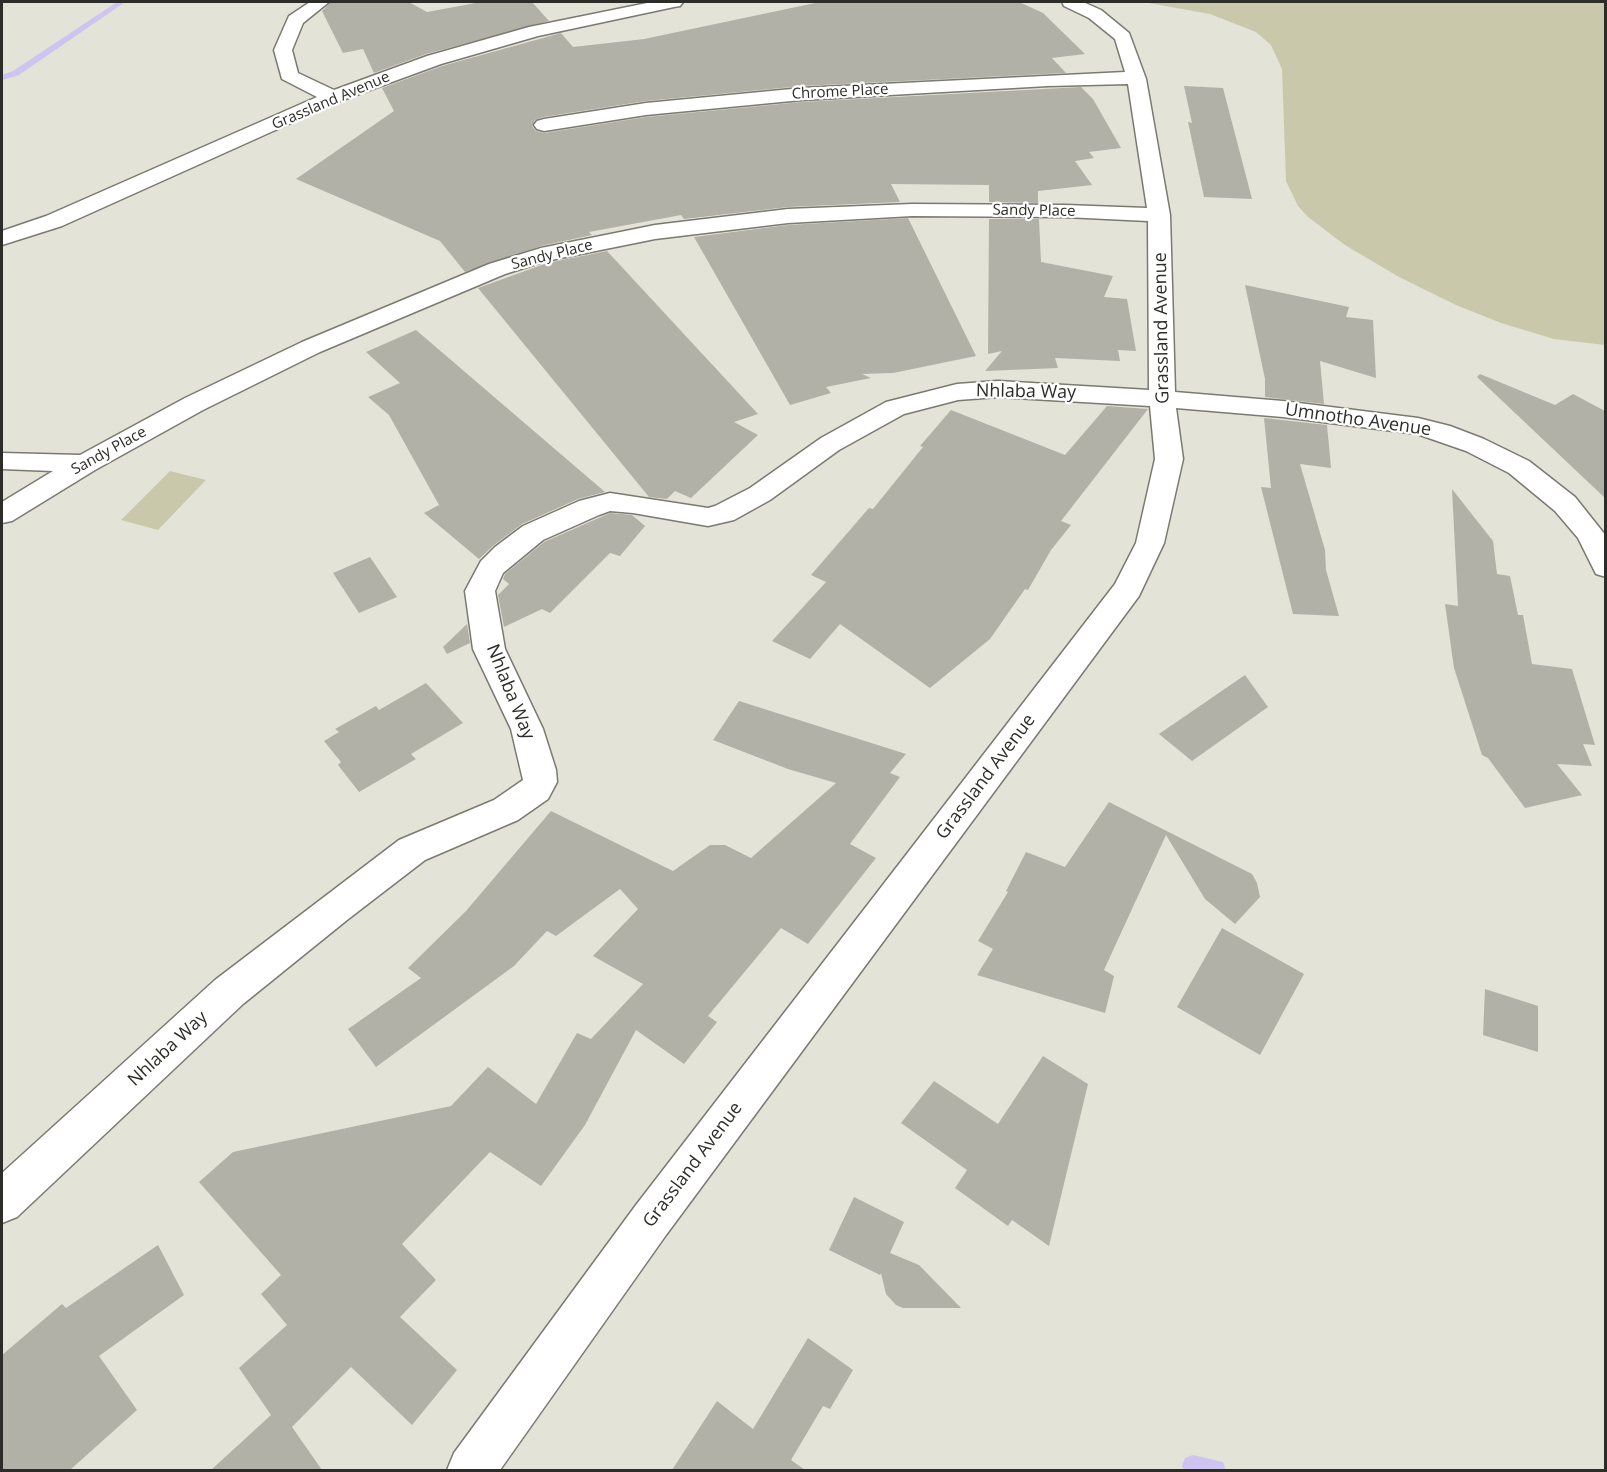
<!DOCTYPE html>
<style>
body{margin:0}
#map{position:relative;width:1607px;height:1472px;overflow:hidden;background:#e3e3d8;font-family:"Open Sans",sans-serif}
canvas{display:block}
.frame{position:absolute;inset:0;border:3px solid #2c2c28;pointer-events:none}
</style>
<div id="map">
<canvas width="1607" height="1472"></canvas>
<div class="frame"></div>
</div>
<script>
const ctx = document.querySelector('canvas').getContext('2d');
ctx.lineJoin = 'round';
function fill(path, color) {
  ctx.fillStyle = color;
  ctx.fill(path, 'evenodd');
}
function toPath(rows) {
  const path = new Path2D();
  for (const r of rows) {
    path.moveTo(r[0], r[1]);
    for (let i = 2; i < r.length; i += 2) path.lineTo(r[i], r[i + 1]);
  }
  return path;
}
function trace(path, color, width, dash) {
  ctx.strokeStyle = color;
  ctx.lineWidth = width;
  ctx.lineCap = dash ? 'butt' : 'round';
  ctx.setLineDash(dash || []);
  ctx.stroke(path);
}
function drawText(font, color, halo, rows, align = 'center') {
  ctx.font = font + ' "Open Sans",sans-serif';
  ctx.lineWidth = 4.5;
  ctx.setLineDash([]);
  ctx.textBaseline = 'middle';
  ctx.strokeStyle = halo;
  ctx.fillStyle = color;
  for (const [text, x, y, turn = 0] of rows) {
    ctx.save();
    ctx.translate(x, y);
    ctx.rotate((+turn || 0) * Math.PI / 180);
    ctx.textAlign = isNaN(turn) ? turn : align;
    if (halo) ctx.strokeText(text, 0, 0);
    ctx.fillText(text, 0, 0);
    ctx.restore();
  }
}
const green = toPath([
 [1143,2,1605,2,1605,345,1554,339,1501,323,1456,305,1399,277,1345,245,1308,217,1298,206,1286,181,1282,69,1271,45,1256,32,1210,14],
 [170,471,206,480,158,530,121,520]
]);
const stream = toPath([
 [117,2,125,2,19,75,2,80,2,75,13,71,117,2],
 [1193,1455,1223,1462,1226,1470,1184,1470,1182,1466,1185,1458,1193,1455]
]);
const building = toPath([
 [331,2,409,2,427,12,481,2,532,2,549,21,426,54,374,73,363,49,343,53,322,11],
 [820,2,1019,2,1043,13,1085,54,1052,58,1066,73,802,86,646,101,543,117,535,120,532,126,536,131,544,133,646,117,802,102,1081,87,1093,99,1121,148,1089,152,1094,158,1075,161,1092,185,1038,191,1038,203,989,202,989,185,891,184,900,202,788,207,684,219,681,215,589,232,592,235,541,246,465,272,440,241,296,179,394,111,382,88,442,66,561,33,573,47,644,39],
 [1184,86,1223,88,1252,199,1204,197,1188,122,1192,123],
 [908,218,976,356,893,373,862,374,871,378,826,387,831,393,790,405,694,237,788,225],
 [989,219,1039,219,1041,262,1113,276,1104,297,1127,299,1136,351,1118,350,1120,361,1055,358,1058,368,985,371,1002,351,988,354],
 [607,251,758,414,734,422,758,435,691,498,675,491,667,499,649,497,478,288,547,263],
 [1245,285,1349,307,1346,317,1373,320,1376,378,1320,361,1324,404,1265,397,1265,379],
 [416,330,605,492,578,499,522,524,494,545,479,559,424,513,439,505,389,415,368,397,400,383,366,352],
 [1480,374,1555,405,1573,394,1605,411,1605,498,1477,377],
 [1107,406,1148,409,1061,521,1071,525,1051,550,1028,590,1025,589,990,639,930,688,840,624,810,659,772,641,826,582,811,575,869,508,873,509,923,447,920,446,951,410,1065,455],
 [1264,418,1327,425,1331,468,1300,464,1325,550,1326,570,1339,616,1293,614,1261,487,1271,488],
 [1452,489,1493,541,1497,574,1510,576,1518,615,1523,615,1532,664,1572,669,1595,745,1583,744,1592,766,1557,764,1582,795,1525,808,1488,758,1482,755,1454,668,1445,604,1458,606],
 [610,513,632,515,645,526,620,556,610,553,550,613,542,609,504,627,498,595,509,584,503,579,505,574,544,542],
 [370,557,397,597,359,613,333,573],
 [467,624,470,643,447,654,443,647],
 [1245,675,1268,707,1192,761,1159,734],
 [426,683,463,723,411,754,416,759,359,792,338,765,341,762,324,741,339,732,335,729,376,706,379,710],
 [739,701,906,754,890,773,900,777,850,844,876,858,808,944,781,928,708,1016,717,1022,684,1064,636,1030,585,1125,541,1186,490,1152,402,1244,436,1280,400,1317,457,1370,412,1425,351,1367,292,1427,322,1470,211,1470,271,1415,239,1368,287,1325,261,1294,281,1275,199,1182,233,1152,451,1106,488,1067,536,1104,577,1033,591,1039,643,984,593,956,638,909,620,889,556,936,547,931,514,966,376,1067,348,1029,421,978,408,968,466,911,551,811,673,871,710,845,725,845,751,858,836,783,788,769,713,740],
 [1109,802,1252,874,1257,883,1260,897,1235,924,1205,899,1166,835,1104,970,1114,976,1105,1013,977,975,993,949,978,941,1008,892,1006,891,1026,852,1065,867],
 [1222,928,1304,974,1260,1055,1177,1007],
 [1485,989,1538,1006,1538,1052,1483,1035],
 [1043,1056,1088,1084,1049,1246,1012,1220,1008,1226,955,1188,967,1170,901,1123,934,1081,998,1124],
 [854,1197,904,1222,890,1253,919,1265,961,1308,903,1308,896,1305,886,1294,881,1273,880,1275,829,1250],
 [158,1245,184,1295,99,1356,137,1410,70,1470,2,1470,2,1355,62,1304,66,1308],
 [808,1338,853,1370,830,1409,823,1406,791,1460,805,1470,672,1470,717,1401,753,1429]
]);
const minor = toPath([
 [310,2,329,2,303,23,292,50,298,73,334,90,427,56,529,27,652,2,683,2,680,6,674,7,538,36,441,64,340,101,62,226,2,245,2,231,46,216,317,97,282,79,274,50,289,16,310,2],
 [1062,2,1083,2,1101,10,1129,33,1146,79,1170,215,1175,392,1283,401,1418,418,1450,426,1484,439,1529,461,1575,497,1606,536,1606,577,1596,574,1578,538,1555,511,1509,473,1466,451,1417,434,1283,417,1176,408,1183,459,1164,543,1139,596,666,1235,500,1470,447,1470,454,1453,636,1205,1115,584,1136,543,1155,459,1150,406,998,397,958,400,904,414,839,450,770,500,734,520,708,526,633,513,610,511,599,515,543,540,503,573,495,591,505,649,543,729,556,770,557,782,548,799,518,820,425,860,347,920,243,1004,17,1217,2,1223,2,1173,215,980,399,840,494,800,523,780,511,729,473,649,465,591,481,561,495,547,523,526,579,501,610,493,708,508,715,506,750,488,821,438,886,402,957,384,998,381,1149,390,1148,221,1065,217,912,216,788,223,655,239,546,261,505,274,320,352,203,410,95,470,12,521,2,523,2,502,53,471,2,469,2,453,80,455,185,398,302,342,489,264,541,248,655,225,788,209,912,204,1065,205,1147,208,1128,84,1048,86,802,100,646,115,544,131,537,129,534,125,537,121,544,119,646,103,802,88,1125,72,1115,39,1089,18,1064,6,1062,2]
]);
const farStreetnames = [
 ["Chrome Place",840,92,-3],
 ["Grassland Avenue",331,101,-23],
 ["Sandy Place",1034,211,1],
 ["Sandy Place",552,255,-14],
 ["Sandy Place",109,451,-29]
];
const streetNames = [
 ["Grassland Avenue",1162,328,-91],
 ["Nhlaba Way",1026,392,1],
 ["Umnotho Avenue",1358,420,8],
 ["Nhlaba Way",510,692,68],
 ["Grassland Avenue",986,777,-53],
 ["Nhlaba Way",168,1049,-43],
 ["Grassland Avenue",693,1165,-53]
];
fill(green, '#cac8ab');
fill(stream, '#cfc3f1');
fill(building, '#b1b1a7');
trace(minor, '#7b7a71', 3);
fill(minor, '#fff');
drawText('15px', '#2c2c28', '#fff', farStreetnames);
drawText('18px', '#2c2c28', '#fff', streetNames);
</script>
